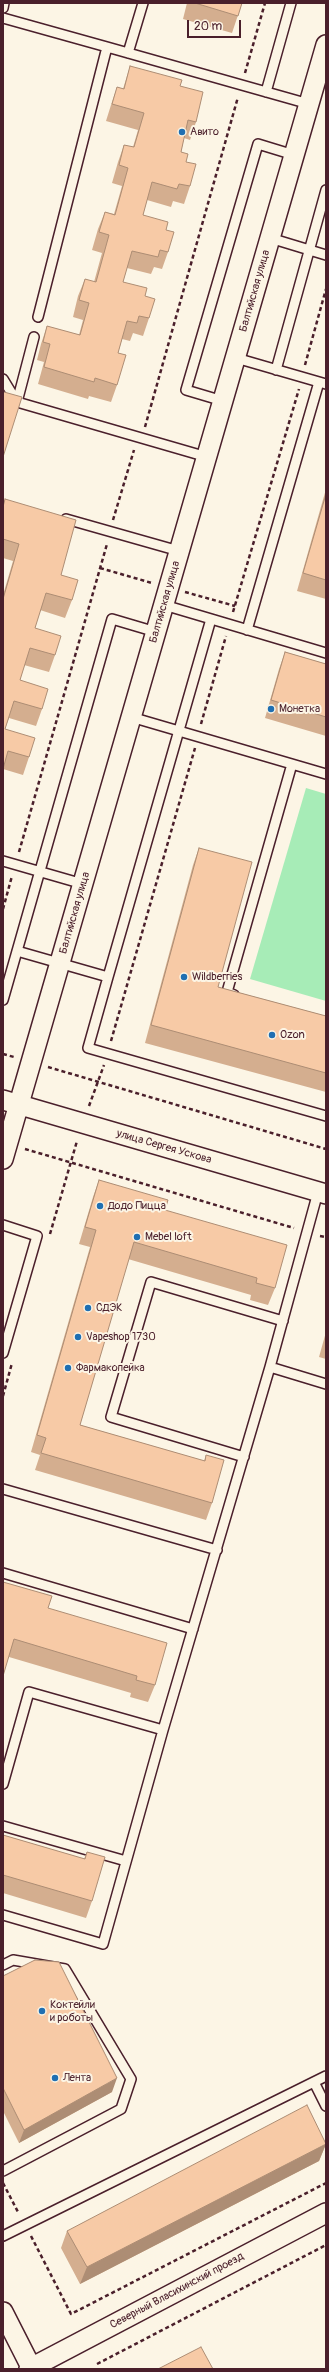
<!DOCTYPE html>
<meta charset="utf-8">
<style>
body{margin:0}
#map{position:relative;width:329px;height:2372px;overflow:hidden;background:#fcf5e5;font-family:Pangolin,sans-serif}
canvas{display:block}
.frame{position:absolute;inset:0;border:4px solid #4a1f2b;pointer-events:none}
.scale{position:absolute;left:187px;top:20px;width:54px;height:18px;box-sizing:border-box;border:2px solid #4a1f2b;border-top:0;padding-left:5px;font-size:12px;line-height:14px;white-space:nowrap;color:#4a1f2b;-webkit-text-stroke:3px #fcf5e5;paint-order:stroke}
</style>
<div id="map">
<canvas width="329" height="2372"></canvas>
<div class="frame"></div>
<div class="scale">20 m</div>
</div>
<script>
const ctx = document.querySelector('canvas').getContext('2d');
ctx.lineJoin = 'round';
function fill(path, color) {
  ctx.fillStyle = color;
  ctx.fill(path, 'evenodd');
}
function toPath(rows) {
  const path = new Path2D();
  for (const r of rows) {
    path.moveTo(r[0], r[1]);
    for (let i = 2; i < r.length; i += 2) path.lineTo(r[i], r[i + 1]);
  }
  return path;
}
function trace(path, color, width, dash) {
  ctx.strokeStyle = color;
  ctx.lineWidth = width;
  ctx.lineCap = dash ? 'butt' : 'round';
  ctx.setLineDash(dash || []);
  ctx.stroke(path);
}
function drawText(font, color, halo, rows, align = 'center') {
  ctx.font = font + ' Pangolin,sans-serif';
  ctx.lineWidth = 4;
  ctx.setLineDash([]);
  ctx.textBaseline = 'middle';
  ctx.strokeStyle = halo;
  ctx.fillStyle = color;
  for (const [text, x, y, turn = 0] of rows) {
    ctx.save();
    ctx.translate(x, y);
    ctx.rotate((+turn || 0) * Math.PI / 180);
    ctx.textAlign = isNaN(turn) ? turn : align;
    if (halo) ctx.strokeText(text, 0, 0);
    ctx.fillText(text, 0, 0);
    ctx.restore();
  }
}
const green = toPath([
 [306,788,326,794,326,1001,250,979]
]);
const path = toPath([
 [245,73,265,3],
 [305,365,326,289],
 [145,427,238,97],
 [113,520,134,450],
 [100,568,152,583],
 [185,592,235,606],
 [233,612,299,389],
 [201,724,226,636],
 [19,852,107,544],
 [3,909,12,876],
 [111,1041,195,748],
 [3,1054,14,1057],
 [48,1067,326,1149],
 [89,1106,104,1065],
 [25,1149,294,1228],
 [50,1234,77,1141],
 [320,1236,326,1237],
 [3,1396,12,1363],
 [3,2183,19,2214],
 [31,2236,71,2314,326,2183],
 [97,2364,326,2245]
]);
const lane = toPath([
 [3,8,4,3],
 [3,18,107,47],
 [128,53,143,3],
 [266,92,291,3],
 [270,238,326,255],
 [38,317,107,47,309,104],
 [34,337,17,402,207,457],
 [236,358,326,384],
 [276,370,326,190],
 [3,379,17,402],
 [223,401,186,390,258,144,294,155],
 [66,519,179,551],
 [164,605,326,653],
 [247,630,319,382],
 [131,717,326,774],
 [3,861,83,884],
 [17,951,108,977,211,619],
 [108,977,88,1048,326,1116],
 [234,995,227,992,292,764],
 [3,1000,112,619,156,632],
 [3,1225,37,1236,3,1353],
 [270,1367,326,1384],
 [244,1457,111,1417,151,1282,283,1321],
 [3,1489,217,1550],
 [3,1573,193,1629],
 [3,1784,29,1692,163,1730],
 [3,1826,126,1861],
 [3,1915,103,1944,163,1730,270,1367,318,1192],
 [3,1965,13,1960,65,1969,131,2079,121,2109,3,2171],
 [314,2082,326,2106],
 [3,2236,326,2076]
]);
const street = toPath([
 [3,1100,326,1194],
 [3,1159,326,45],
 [3,2312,32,2369],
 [29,2369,326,2213]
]);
const wall = toPath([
 [187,3,242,3,232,33,183,19],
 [130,66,180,86,196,122,190,140,184,138,181,152,186,162,190,186,184,204,173,201,171,207,147,200,143,215,166,230,168,252,162,269,154,267,151,274,127,268,123,282,145,296,149,318,143,336,133,333,130,341,122,339,118,353,117,385,111,402,89,396,88,399,38,384,44,362,37,360,41,344,47,326,79,335,83,320,73,317,78,296,85,279,94,282,102,253,92,250,98,229,105,212,114,214,122,186,112,183,118,162,124,145,133,147,138,130,106,121,111,105,117,87,123,89],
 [326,489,326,599,297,591],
 [5,499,61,575,72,600,65,618,40,610,35,628,55,655,49,672,24,665,20,680,42,709,36,726,9,718,5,729,29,757,23,775,3,769,3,595,13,561,3,558,3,505],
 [285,652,326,664,326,736,265,718,279,669],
 [199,848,218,987,326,1016,326,1092,145,1043,193,865],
 [99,1180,165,1210,275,1288,268,1305,250,1300,251,1295,128,1259,80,1425,204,1461,206,1455,212,1503,206,1520,35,1470,40,1455,31,1452,90,1247,79,1244,93,1197],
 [326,1332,326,1359,319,1357],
 [3,1582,48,1608,155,1685,148,1702,130,1697,131,1693,9,1657],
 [3,1835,84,1859,87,1852,92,1901,86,1918,3,1893],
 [3,1976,112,2092,19,2143,3,2111],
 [326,2144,319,2161,80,2284,61,2248,67,2231]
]);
const shadedWall = toPath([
 [117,2078,112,2092,19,2143,24,2130],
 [326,2144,319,2161,80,2284,87,2267]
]);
const building = toPath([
 [195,3,242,3,238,16,195,3],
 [130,66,182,80,180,86,203,92,196,122,188,120,181,152,188,154,186,162,196,164,190,186,179,184,177,189,152,182,143,215,168,222,166,230,174,232,168,252,160,250,158,257,132,251,123,282,147,288,145,296,155,299,149,318,139,316,137,323,127,321,118,353,126,355,117,385,95,378,94,382,44,367,50,344,43,342,47,326,80,335,89,303,79,300,85,279,96,282,109,235,99,232,105,212,115,215,128,168,119,165,124,145,134,147,144,113,112,104,117,87,124,89,130,66],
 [3,391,4,392,22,397,3,457,3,391],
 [326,494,326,580,303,573,326,494],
 [5,499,76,520,61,575,78,580,72,600,46,593,35,628,61,636,55,655,30,648,20,680,48,689,42,709,14,701,5,729,35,738,29,757,8,751,3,769,3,599,19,544,3,539,3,507,5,499],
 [285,652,326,664,326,717,271,700,285,652],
 [199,848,252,862,218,987,326,1016,326,1073,151,1025,199,848],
 [99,1180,168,1200,165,1210,287,1245,275,1288,256,1283,257,1278,134,1242,80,1425,205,1461,206,1455,224,1460,212,1503,41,1453,46,1438,37,1435,96,1230,85,1227,99,1180],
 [3,1582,52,1596,48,1608,167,1643,155,1685,136,1680,137,1676,14,1639,3,1676,3,1582],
 [3,1835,85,1859,87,1852,105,1857,92,1901,3,1875,3,1835],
 [35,1960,59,1962,117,2078,24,2130,3,2088,3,1976,35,1960],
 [307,2105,326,2144,87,2267,67,2231,307,2105],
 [201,2347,213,2369,158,2369,201,2347]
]);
const markers = [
 [182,132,4,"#1f6fb2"],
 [271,709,4,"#1f6fb2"],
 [184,977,4,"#1f6fb2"],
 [272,1035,4,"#1f6fb2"],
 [100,1206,4,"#1f6fb2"],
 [137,1237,4,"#1f6fb2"],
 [88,1308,4,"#1f6fb2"],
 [78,1337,4,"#1f6fb2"],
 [68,1368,4,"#1f6fb2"],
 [42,2011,4,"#1f6fb2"],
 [55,2078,4,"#1f6fb2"]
];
const poiNames = [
 ["Авито",190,132],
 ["Монетка",279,709],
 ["Wildberries",192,977],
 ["Ozon",280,1035],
 ["Додо Пицца",108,1206],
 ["Mebel loft",145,1237],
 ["СДЭК",96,1308],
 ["Vapeshop 1730",86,1337],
 ["Фармакопейка",76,1368],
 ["Коктейли",50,2005],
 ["и роботы",50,2018],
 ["Лента",63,2078]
];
const streetNames = [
 ["Балтийская улица",255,291,-74],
 ["Балтийская улица",165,602,-74],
 ["Балтийская улица",75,913,-74],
 ["улица Сергея Ускова",164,1147,16],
 ["Северный Власихинский проезд",177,2291,-28]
];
fill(green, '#a7ecb7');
trace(lane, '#4a1f2b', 12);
trace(street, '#4a1f2b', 22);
trace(path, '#4a1f2b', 2.5, [4, 3]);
trace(lane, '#fcf5e5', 9);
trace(street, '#fcf5e5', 19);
fill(wall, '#d4ae8f');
fill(shadedWall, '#ad8d74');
fill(building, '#f7caa6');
trace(building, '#ad8d74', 1);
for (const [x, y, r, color] of markers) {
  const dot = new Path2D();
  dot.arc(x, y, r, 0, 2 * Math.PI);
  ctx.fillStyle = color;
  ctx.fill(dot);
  trace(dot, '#fcf5e5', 1.5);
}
drawText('11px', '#4a1f2b', '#fcf5e5', poiNames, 'left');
drawText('11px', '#4a1f2b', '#fcf5e5', streetNames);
</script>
